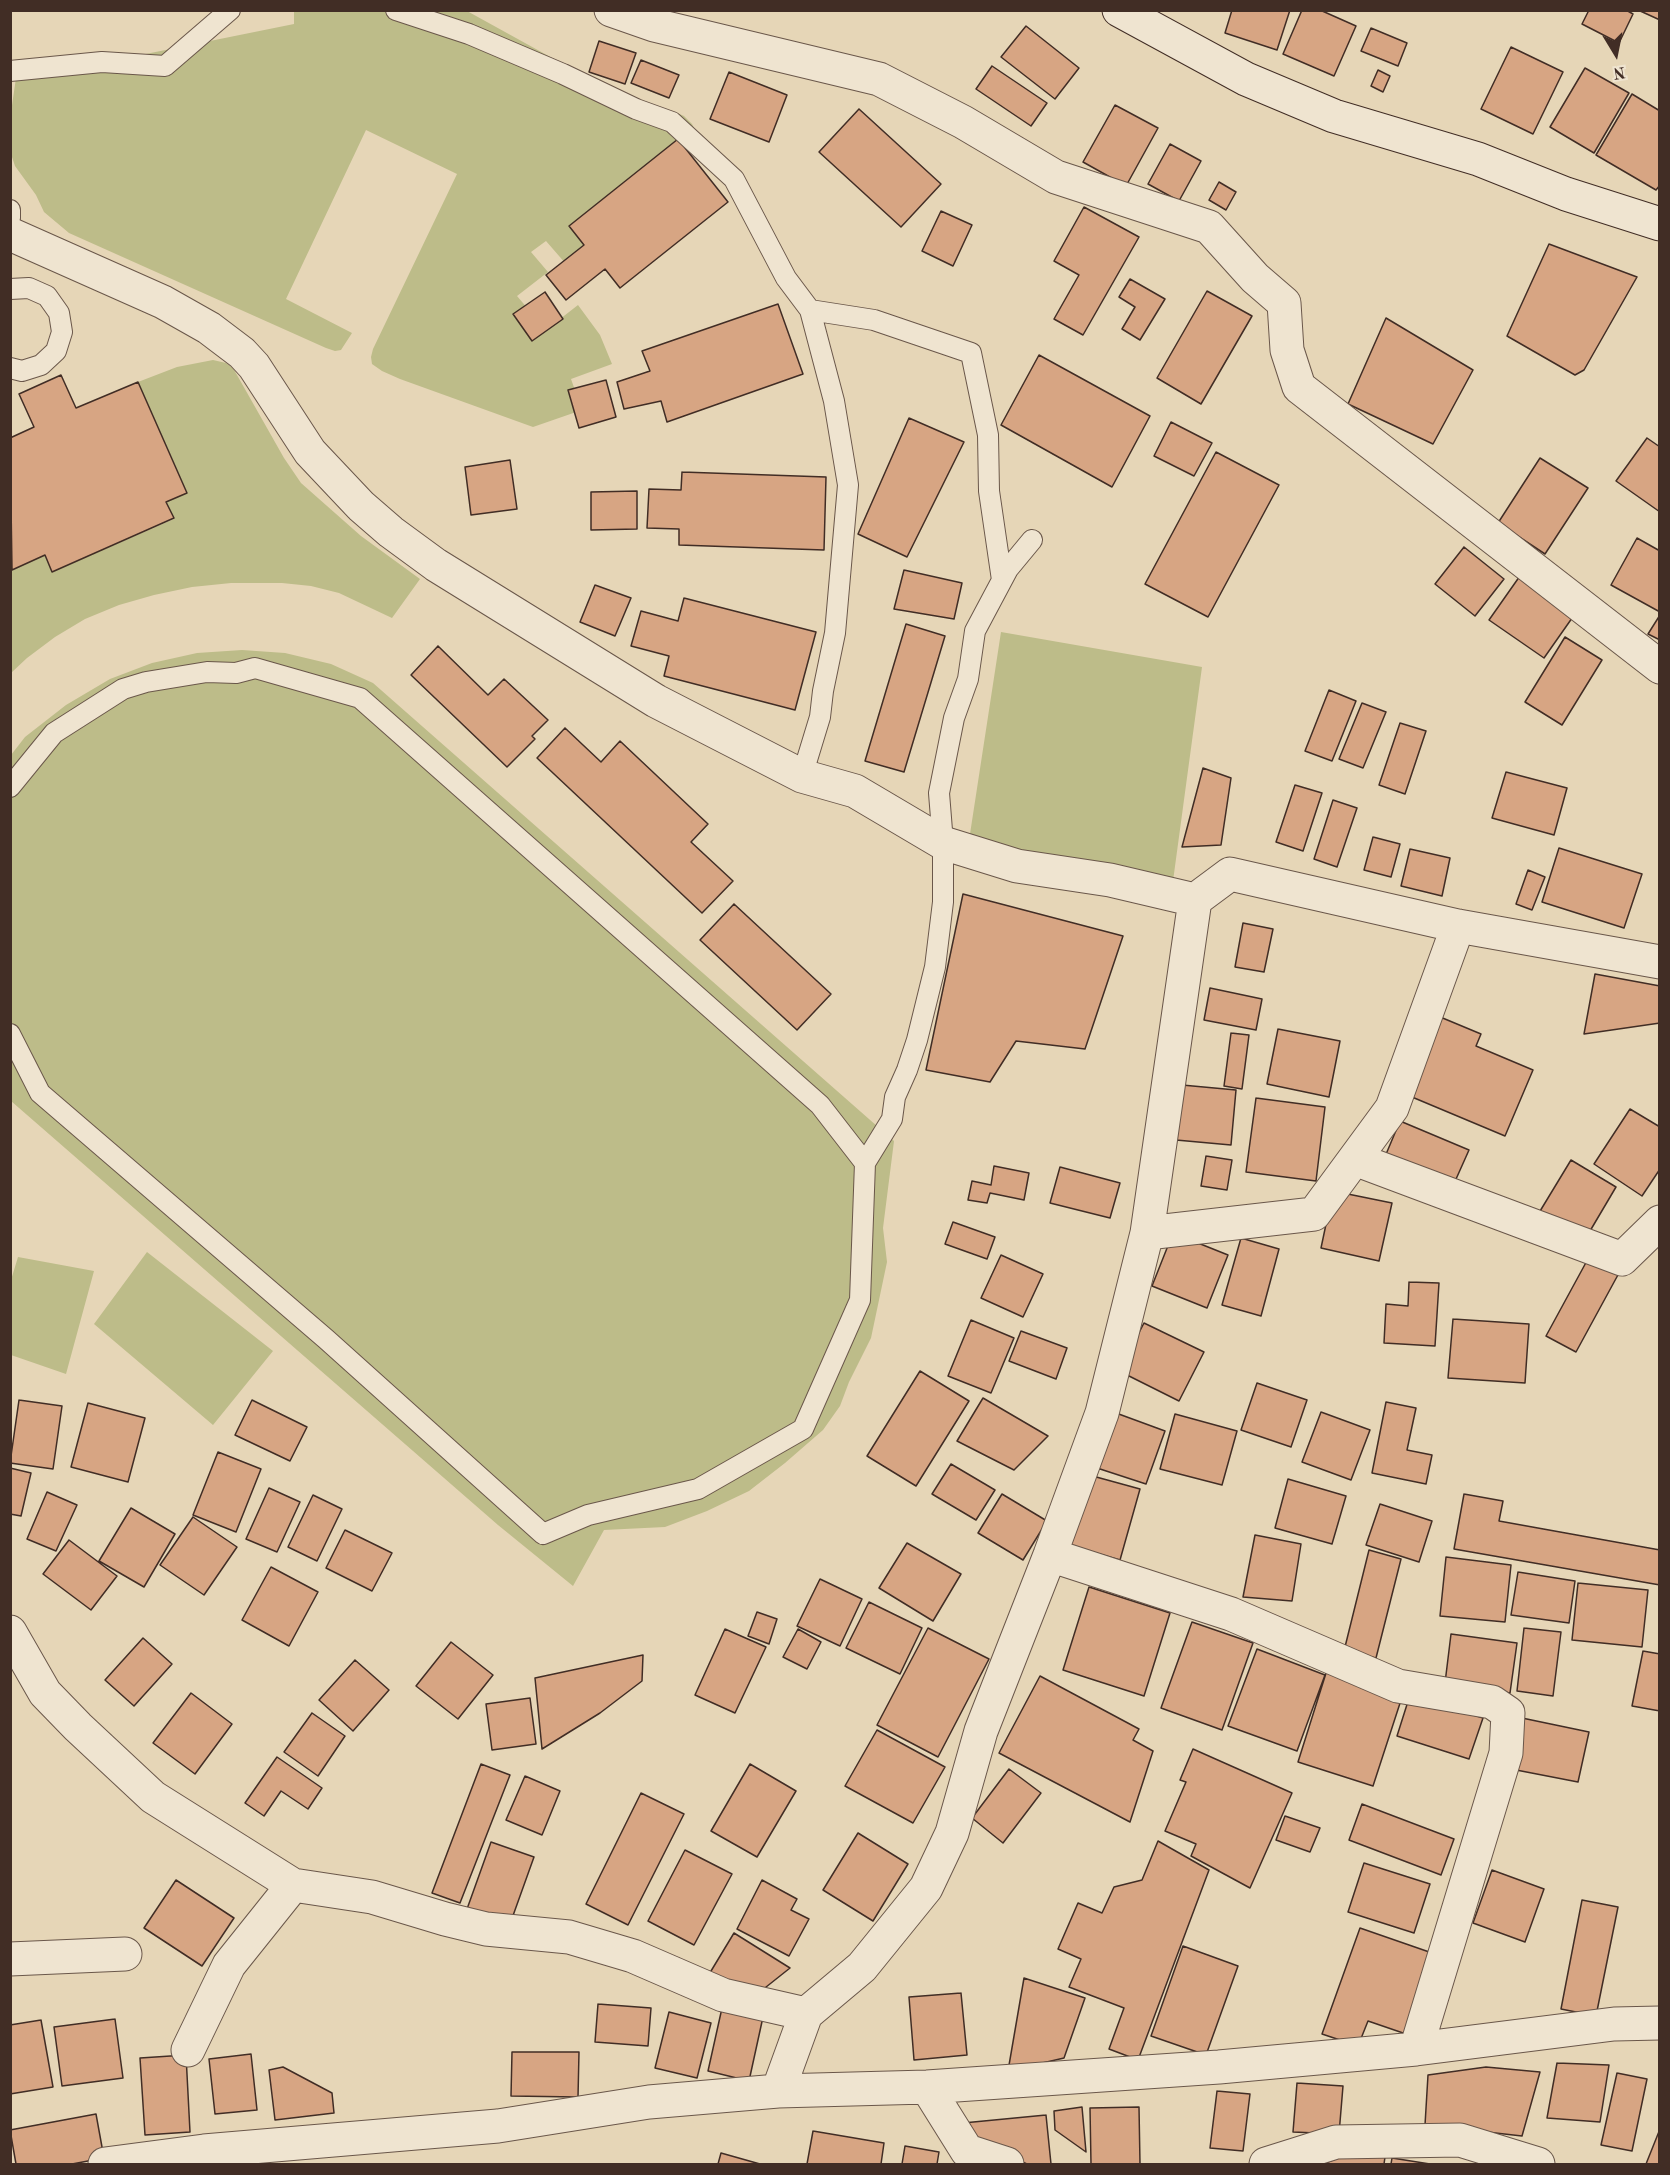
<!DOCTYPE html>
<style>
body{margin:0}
#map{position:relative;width:1670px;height:2175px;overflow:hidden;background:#e6d6b7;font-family:"Old Standard TT",serif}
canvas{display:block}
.frame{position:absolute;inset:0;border:12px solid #412d25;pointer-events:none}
.north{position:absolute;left:1586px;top:24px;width:60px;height:60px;-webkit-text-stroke:4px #efe4d0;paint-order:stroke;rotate:170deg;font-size:16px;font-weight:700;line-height:24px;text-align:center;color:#412d25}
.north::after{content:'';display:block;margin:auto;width:21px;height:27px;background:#412d25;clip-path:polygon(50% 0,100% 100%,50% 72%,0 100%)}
</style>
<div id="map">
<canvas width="1670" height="2175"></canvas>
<div class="frame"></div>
<div class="north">N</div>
</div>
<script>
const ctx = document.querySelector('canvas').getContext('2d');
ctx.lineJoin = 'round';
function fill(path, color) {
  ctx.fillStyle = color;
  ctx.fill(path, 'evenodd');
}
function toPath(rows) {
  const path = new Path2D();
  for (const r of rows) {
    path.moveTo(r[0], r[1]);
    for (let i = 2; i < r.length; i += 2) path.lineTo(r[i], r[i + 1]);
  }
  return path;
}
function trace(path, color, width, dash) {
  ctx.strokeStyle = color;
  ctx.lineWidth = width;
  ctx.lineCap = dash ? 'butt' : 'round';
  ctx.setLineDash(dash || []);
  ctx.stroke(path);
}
const green = toPath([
 [294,10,467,11,612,91,664,112,675,112,684,116,692,124,694,128,574,226,588,246,566,264,546,241,531,252,548,272,517,296,546,330,578,305,600,335,612,364,571,379,582,410,533,427,400,379,382,371,372,364,371,357,373,349,457,174,366,130,286,299,352,333,341,350,335,351,326,348,69,233,44,212,36,195,15,166,11,154,11,112,16,78,116,60,294,24],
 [213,360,226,363,233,368,284,458,301,483,361,536,420,579,392,618,339,593,311,586,282,583,231,583,192,587,154,595,119,605,85,619,55,637,27,658,11,673,10,567,12,570,45,555,52,572,174,519,166,502,187,492,138,382,177,367],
 [1001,632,1202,667,1173,881,968,847],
 [242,650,285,653,331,664,373,683,894,1141,883,1228,887,1262,871,1338,849,1382,840,1406,823,1430,785,1463,749,1491,707,1511,665,1527,604,1530,573,1586,498,1525,11,1101,11,755,25,737,66,705,110,679,152,663,197,653],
 [147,1252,273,1351,213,1425,94,1324],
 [18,1257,94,1271,66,1374,11,1355,11,1280]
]);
const building = toPath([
 [1232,10,1290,10,1277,50,1225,33,1232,10],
 [1302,10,1320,10,1356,26,1334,76,1283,54,1302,10],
 [1589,10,1626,10,1633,14,1619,43,1582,24,1589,10],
 [1638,10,1660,10,1660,20,1638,10],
 [1026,26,1079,68,1055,99,1001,57,1026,26],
 [1371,28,1407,43,1398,66,1361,51,1371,28],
 [599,41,636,53,625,84,589,72,599,41],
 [1511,47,1563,72,1533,134,1481,109,1511,47],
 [641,60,679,75,669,98,631,83,641,60],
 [992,66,1047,103,1031,126,976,89,992,66],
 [1585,68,1629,93,1594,153,1550,127,1585,68],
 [1378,70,1390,76,1383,92,1371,86,1378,70],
 [729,72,787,95,769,142,710,119,729,72],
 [1632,94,1660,111,1660,185,1656,190,1596,155,1632,94],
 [1115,105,1158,128,1126,186,1083,162,1115,105],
 [859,109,941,184,901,227,819,152,859,109],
 [678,139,728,202,620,288,605,269,566,300,546,275,584,245,569,226,678,139],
 [1170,144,1201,161,1179,201,1148,184,1170,144],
 [1219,182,1236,192,1226,210,1209,200,1219,182],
 [1084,207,1139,237,1083,335,1054,319,1079,275,1054,261,1084,207],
 [941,211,972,225,953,266,922,251,941,211],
 [1549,244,1637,277,1584,370,1575,375,1507,336,1549,244],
 [1130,279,1165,299,1140,340,1122,329,1135,307,1119,297,1130,279],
 [1207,291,1252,316,1201,404,1157,378,1207,291],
 [545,292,563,319,532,341,513,314,545,292],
 [778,304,803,374,667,422,661,401,624,409,617,382,650,371,642,351,778,304],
 [1386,318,1473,370,1433,444,1348,404,1386,318],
 [1039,355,1150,416,1112,487,1001,425,1039,355],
 [61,375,76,408,138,382,187,493,166,502,174,518,52,572,45,555,12,570,10,438,34,427,19,394,61,375],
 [606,380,616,417,579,428,568,390,606,380],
 [909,418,964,442,907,557,858,534,909,418],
 [1171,422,1212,443,1194,476,1154,456,1171,422],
 [1647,438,1660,447,1660,512,1616,481,1647,438],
 [1216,452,1279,485,1208,617,1145,584,1216,452],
 [1540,458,1588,488,1545,554,1498,523,1540,458],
 [510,460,517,509,471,515,465,467,510,460],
 [682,472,826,477,824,550,679,545,679,529,647,528,649,489,681,490,682,472],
 [637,491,637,529,591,530,591,492,637,491],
 [1637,538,1660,551,1660,612,1611,585,1637,538],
 [1464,547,1504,579,1475,616,1435,584,1464,547],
 [904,570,962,583,954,619,894,609,904,570],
 [1522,573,1577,611,1544,658,1489,620,1522,573],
 [595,585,631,598,615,636,580,622,595,585],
 [684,598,816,632,795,710,664,676,669,656,631,646,641,611,678,621,684,598],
 [1660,615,1660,640,1648,634,1660,615],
 [906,624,945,636,904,772,865,761,906,624],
 [1565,637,1602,660,1562,725,1525,702,1565,637],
 [438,646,488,695,504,679,548,720,532,736,535,739,507,767,411,675,438,646],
 [1329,690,1356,701,1332,761,1305,751,1329,690],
 [1362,703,1386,712,1363,768,1339,759,1362,703],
 [1400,723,1426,731,1405,794,1379,785,1400,723],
 [565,728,601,762,620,741,708,824,691,842,733,881,702,913,537,758,565,728],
 [1203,768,1231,778,1221,845,1182,847,1203,768],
 [1506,772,1567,788,1554,835,1492,818,1506,772],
 [1295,785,1322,793,1303,851,1276,842,1295,785],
 [1333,800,1357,808,1337,867,1314,859,1333,800],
 [1373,837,1400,844,1391,877,1364,870,1373,837],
 [1559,848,1642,874,1624,928,1542,902,1559,848],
 [1410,849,1450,858,1442,896,1401,886,1410,849],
 [1528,870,1545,877,1532,910,1516,904,1528,870],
 [963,894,1123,936,1085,1049,1016,1041,990,1082,926,1070,963,894],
 [734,904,831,994,797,1030,700,940,734,904],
 [1243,923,1273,929,1264,972,1235,967,1243,923],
 [1595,974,1660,986,1660,1023,1584,1034,1595,974],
 [1210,988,1262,999,1256,1030,1204,1020,1210,988],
 [1433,1014,1481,1034,1476,1046,1533,1070,1505,1136,1400,1092,1433,1014],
 [1278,1029,1340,1041,1329,1097,1267,1084,1278,1029],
 [1231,1033,1249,1035,1242,1089,1224,1086,1231,1033],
 [1182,1085,1236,1090,1231,1145,1176,1140,1182,1085],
 [1256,1098,1325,1107,1316,1181,1246,1172,1256,1098],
 [1630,1109,1660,1127,1660,1169,1642,1196,1594,1164,1630,1109],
 [1400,1121,1469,1150,1444,1206,1376,1178,1400,1121],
 [1206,1156,1232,1160,1227,1190,1201,1186,1206,1156],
 [1571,1160,1616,1187,1577,1253,1531,1226,1571,1160],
 [994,1166,1029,1173,1024,1200,990,1193,987,1203,968,1200,972,1181,991,1185,994,1166],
 [1060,1167,1120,1183,1110,1218,1050,1203,1060,1167],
 [1333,1191,1392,1203,1379,1261,1321,1248,1333,1191],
 [953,1222,995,1237,987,1259,945,1244,953,1222],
 [1173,1233,1228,1255,1207,1308,1152,1286,1173,1233],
 [1241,1238,1279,1249,1261,1316,1222,1305,1241,1238],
 [1001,1255,1043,1274,1023,1317,981,1298,1001,1255],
 [1589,1257,1619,1273,1576,1352,1546,1336,1589,1257],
 [1409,1282,1439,1283,1435,1346,1384,1343,1386,1304,1408,1306,1409,1282],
 [1453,1319,1529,1324,1525,1383,1448,1378,1453,1319],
 [971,1320,1014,1338,991,1393,948,1376,971,1320],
 [1144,1323,1204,1352,1179,1401,1119,1371,1144,1323],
 [1021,1331,1067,1348,1056,1379,1009,1361,1021,1331],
 [920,1371,969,1401,916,1486,867,1456,920,1371],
 [1257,1383,1307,1400,1291,1447,1241,1430,1257,1383],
 [983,1398,1048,1436,1014,1470,957,1441,983,1398],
 [19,1400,62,1406,53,1469,10,1463,19,1400],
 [252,1400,307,1427,290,1461,235,1435,252,1400],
 [1386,1402,1416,1408,1407,1450,1432,1455,1426,1484,1372,1473,1386,1402],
 [88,1403,145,1418,128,1482,71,1467,88,1403],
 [1321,1412,1370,1430,1351,1480,1302,1462,1321,1412],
 [1116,1413,1165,1431,1146,1484,1097,1468,1116,1413],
 [1175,1414,1237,1431,1222,1485,1160,1469,1175,1414],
 [218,1452,261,1469,236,1532,193,1515,218,1452],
 [951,1464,995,1490,976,1520,932,1494,951,1464],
 [10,1468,31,1473,21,1516,10,1514,10,1468],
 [1089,1475,1140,1489,1120,1560,1068,1545,1089,1475],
 [1288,1479,1346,1496,1332,1544,1275,1528,1288,1479],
 [269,1488,300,1502,277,1552,246,1539,269,1488],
 [47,1492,77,1505,56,1551,27,1539,47,1492],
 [1002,1494,1047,1521,1023,1560,978,1533,1002,1494],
 [1464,1494,1503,1501,1499,1521,1660,1550,1660,1585,1454,1549,1464,1494],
 [313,1495,342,1509,317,1561,288,1547,313,1495],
 [1380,1504,1432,1521,1419,1562,1366,1545,1380,1504],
 [131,1508,175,1534,144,1587,99,1561,131,1508],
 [193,1517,237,1547,204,1595,160,1565,193,1517],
 [345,1530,392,1553,372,1591,326,1568,345,1530],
 [1255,1535,1301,1544,1292,1601,1243,1597,1255,1535],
 [69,1540,117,1576,91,1610,43,1574,69,1540],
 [907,1543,961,1574,933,1621,879,1588,907,1543],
 [1369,1550,1401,1559,1376,1658,1344,1651,1369,1550],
 [1446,1557,1511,1565,1505,1622,1440,1616,1446,1557],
 [271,1567,318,1592,289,1646,242,1620,271,1567],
 [1518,1572,1575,1581,1569,1623,1511,1615,1518,1572],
 [820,1579,862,1599,840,1646,797,1626,820,1579],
 [1578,1583,1648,1590,1642,1647,1572,1640,1578,1583],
 [1089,1587,1170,1613,1144,1696,1063,1670,1089,1587],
 [869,1602,922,1628,900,1674,846,1648,869,1602],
 [757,1612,777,1619,769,1644,748,1636,757,1612],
 [1192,1622,1253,1643,1222,1730,1161,1708,1192,1622],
 [928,1628,989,1659,938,1757,877,1725,928,1628],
 [1524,1628,1561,1632,1553,1696,1517,1691,1524,1628],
 [725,1629,766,1647,735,1713,695,1695,725,1629],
 [798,1629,821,1642,807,1669,783,1657,798,1629],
 [1451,1634,1517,1643,1510,1693,1445,1683,1451,1634],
 [143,1638,172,1664,134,1706,105,1680,143,1638],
 [451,1642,493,1675,458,1719,416,1686,451,1642],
 [1257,1649,1325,1675,1297,1751,1228,1726,1257,1649],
 [1643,1651,1660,1654,1660,1711,1632,1706,1643,1651],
 [643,1655,642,1681,600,1713,542,1749,535,1678,643,1655],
 [355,1660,389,1690,353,1731,319,1700,355,1660],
 [1327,1670,1403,1694,1373,1786,1298,1762,1327,1670],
 [1040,1676,1139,1729,1133,1740,1153,1751,1130,1822,999,1753,1040,1676],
 [191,1693,232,1724,195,1774,153,1743,191,1693],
 [1410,1695,1483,1718,1469,1759,1397,1736,1410,1695],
 [530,1698,536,1744,492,1750,486,1704,530,1698],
 [312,1713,345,1736,318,1776,284,1752,312,1713],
 [1522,1718,1589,1732,1578,1782,1511,1769,1522,1718],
 [877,1730,945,1767,913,1823,845,1786,877,1730],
 [1193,1749,1292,1793,1250,1888,1191,1856,1196,1844,1165,1831,1186,1782,1180,1780,1193,1749],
 [277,1757,322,1788,308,1809,281,1791,264,1816,245,1803,277,1757],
 [481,1764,510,1775,460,1903,432,1893,481,1764],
 [750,1764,796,1791,757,1857,711,1831,750,1764],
 [1009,1769,1041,1793,1003,1843,972,1818,1009,1769],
 [525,1776,560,1791,542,1835,506,1820,525,1776],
 [641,1793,684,1814,628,1925,586,1904,641,1793],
 [1362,1804,1454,1839,1441,1875,1349,1840,1362,1804],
 [1285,1816,1320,1828,1310,1852,1276,1840,1285,1816],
 [858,1833,908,1864,873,1921,823,1890,858,1833],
 [1158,1841,1209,1870,1138,2060,1109,2049,1124,2008,1069,1987,1081,1959,1058,1949,1078,1903,1102,1913,1114,1887,1142,1880,1158,1841],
 [491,1842,534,1857,510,1924,467,1909,491,1842],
 [685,1850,732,1874,694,1945,648,1921,685,1850],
 [1364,1863,1430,1884,1414,1933,1348,1912,1364,1863],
 [1492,1870,1544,1889,1525,1942,1473,1923,1492,1870],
 [176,1880,234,1918,202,1966,144,1928,176,1880],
 [762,1880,797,1899,791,1910,809,1919,789,1956,737,1929,762,1880],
 [1582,1900,1618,1907,1596,2016,1561,2009,1582,1900],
 [1360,1928,1435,1954,1406,2034,1368,2021,1358,2046,1322,2034,1360,1928],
 [734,1933,790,1968,756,1995,708,1976,734,1933],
 [1183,1946,1238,1966,1206,2055,1151,2036,1183,1946],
 [1024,1978,1085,1998,1064,2058,1008,2071,1024,1978],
 [961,1993,967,2055,914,2060,909,1997,961,1993],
 [598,2004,651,2008,648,2046,595,2042,598,2004],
 [722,2008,763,2017,749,2081,708,2071,722,2008],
 [669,2012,711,2023,697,2078,655,2068,669,2012],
 [115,2019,123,2078,62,2086,54,2027,115,2019],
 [41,2020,53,2087,10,2094,10,2025,41,2020],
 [512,2052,579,2052,578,2097,511,2096,512,2052],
 [251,2054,257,2110,215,2114,209,2059,251,2054],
 [186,2055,190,2132,145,2135,140,2058,186,2055],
 [1557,2063,1609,2065,1600,2122,1547,2118,1557,2063],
 [283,2067,332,2093,334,2113,275,2120,269,2070,283,2067],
 [1486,2067,1540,2072,1522,2136,1425,2125,1428,2075,1486,2067],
 [1617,2073,1647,2079,1632,2151,1601,2145,1617,2073],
 [1297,2083,1343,2086,1339,2134,1293,2132,1297,2083],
 [1217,2091,1250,2094,1243,2151,1210,2148,1217,2091],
 [1082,2107,1086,2152,1055,2130,1054,2111,1082,2107],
 [1139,2107,1140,2164,1091,2164,1090,2108,1139,2107],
 [96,2114,104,2158,72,2164,16,2164,10,2130,96,2114],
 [1046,2115,1051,2164,1027,2164,974,2141,963,2123,1046,2115],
 [1660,2129,1660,2164,1646,2164,1660,2129],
 [813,2131,884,2143,881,2164,807,2164,813,2131],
 [905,2146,939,2152,937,2164,902,2164,905,2146],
 [721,2153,760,2164,718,2164,721,2153],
 [1343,2156,1385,2157,1384,2164,1323,2164,1343,2156],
 [1392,2158,1430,2164,1391,2164,1392,2158]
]);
const lane = toPath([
 [396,10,469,34,563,74,636,109,672,122,734,179,786,278,810,310,834,401,848,485,835,633,823,691,820,717,802,776],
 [10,71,102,62,165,66,230,10],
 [10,210,10,218],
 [10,289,29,288,47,296,59,313,62,332,56,351,41,365,22,371,10,368],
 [810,310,874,320,971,353,988,435,989,491,1002,580],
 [10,787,54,733,123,689,146,682,207,672,236,673,255,668,360,698,820,1105,865,1163,860,1300,803,1429,698,1489,588,1515,543,1534,326,1339,40,1093,10,1034],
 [865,1163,892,1119,895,1097,907,1070,917,1040,935,967,943,902,943,843,939,793,954,718,968,679,975,631,1008,569,1032,540]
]);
const street = toPath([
 [611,10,654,25,879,79,963,122,1056,177,1209,227,1255,278,1284,303,1287,350,1299,387,1660,667],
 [10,234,163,302,209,328,242,353,254,366,310,452,361,506,391,532,436,565,656,701,802,776,855,791,943,843,1017,866,1110,880,1195,900],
 [1355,1159,1622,1259,1660,1222],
 [1147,1233,1195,900,1230,874,1458,926,1660,962],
 [1050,1555,1231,1614,1398,1686,1492,1702,1508,1713,1506,1753,1416,2049],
 [10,1632,45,1693,78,1727,153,1797,293,1885,372,1897,445,1919,486,1929,569,1937,633,1956,723,1995,806,2014],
 [10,1959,125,1954],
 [188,2050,229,1965,293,1885],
 [927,2087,967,2151,1007,2164],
 [778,2091,806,2014,862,1967,926,1888,952,1833,981,1731,1050,1555,1102,1413,1147,1233,1314,1214,1392,1108,1458,926],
 [105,2164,204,2151,498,2126,649,2102,778,2091,927,2087,1219,2067,1416,2049,1614,2024,1660,2023],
 [1266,2164,1336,2142,1460,2140,1538,2164]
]);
const secondary = toPath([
 [1119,10,1246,79,1334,116,1478,159,1566,194,1660,224]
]);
fill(green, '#bdbc89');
fill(building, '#d7a583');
trace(building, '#412d25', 1.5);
trace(lane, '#6a574a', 22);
trace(street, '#6a574a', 35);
trace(secondary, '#412d25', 35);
trace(lane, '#efe4d0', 20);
trace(street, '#efe4d0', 33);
trace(secondary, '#efe4d0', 33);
</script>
